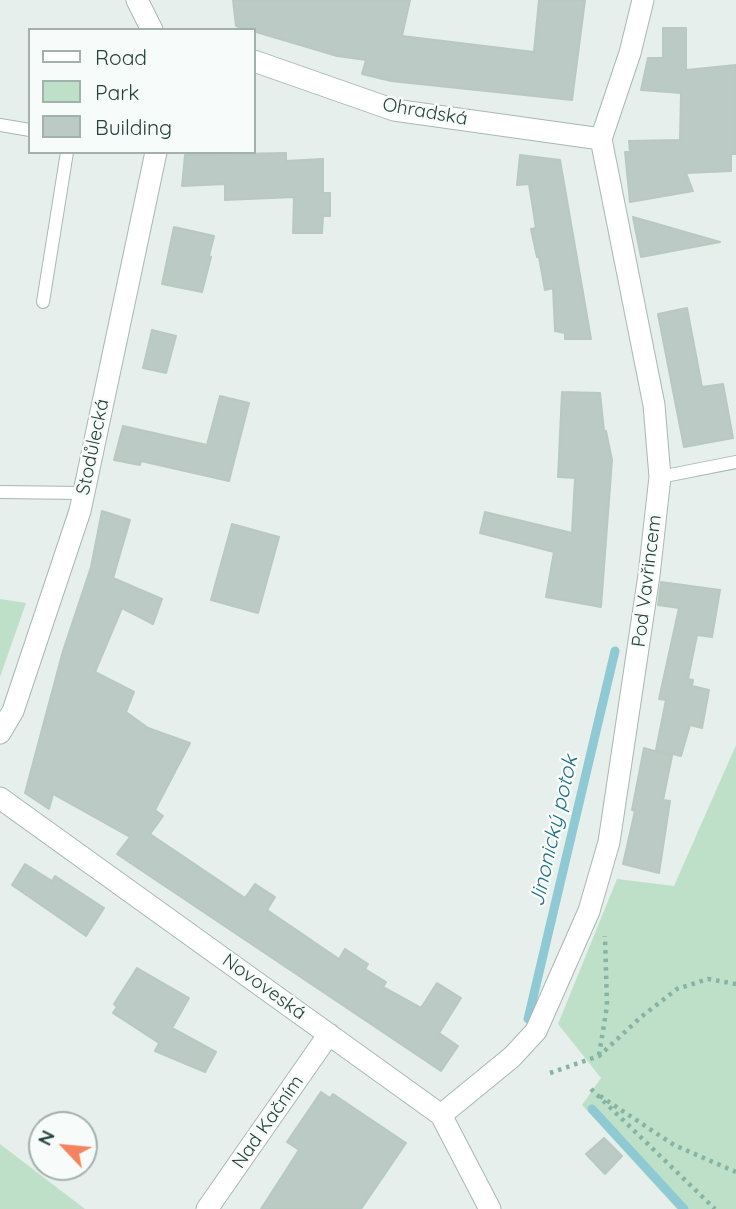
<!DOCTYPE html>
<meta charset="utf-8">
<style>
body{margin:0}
#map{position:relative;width:736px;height:1209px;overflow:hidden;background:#e6efeb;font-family:Quicksand,sans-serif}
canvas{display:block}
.legend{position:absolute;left:28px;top:28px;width:228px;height:126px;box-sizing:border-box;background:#f7fbf9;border:2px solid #a3b1ad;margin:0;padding:9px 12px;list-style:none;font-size:21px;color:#24423a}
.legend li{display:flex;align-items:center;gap:14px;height:35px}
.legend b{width:35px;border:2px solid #a3b1ad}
.north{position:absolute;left:28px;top:1111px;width:70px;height:70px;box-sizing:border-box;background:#f7fbf9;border:2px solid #a3b1ad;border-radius:50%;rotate:296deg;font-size:19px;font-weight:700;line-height:28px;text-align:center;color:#24423a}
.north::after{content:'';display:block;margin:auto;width:24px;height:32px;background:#f4845f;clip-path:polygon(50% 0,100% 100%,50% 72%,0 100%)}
</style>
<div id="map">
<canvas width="736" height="1209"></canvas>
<ul class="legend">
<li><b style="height:9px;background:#fff"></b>Road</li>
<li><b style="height:19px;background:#bfe0c8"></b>Park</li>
<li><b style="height:19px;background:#bbcac4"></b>Building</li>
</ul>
<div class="north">N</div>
</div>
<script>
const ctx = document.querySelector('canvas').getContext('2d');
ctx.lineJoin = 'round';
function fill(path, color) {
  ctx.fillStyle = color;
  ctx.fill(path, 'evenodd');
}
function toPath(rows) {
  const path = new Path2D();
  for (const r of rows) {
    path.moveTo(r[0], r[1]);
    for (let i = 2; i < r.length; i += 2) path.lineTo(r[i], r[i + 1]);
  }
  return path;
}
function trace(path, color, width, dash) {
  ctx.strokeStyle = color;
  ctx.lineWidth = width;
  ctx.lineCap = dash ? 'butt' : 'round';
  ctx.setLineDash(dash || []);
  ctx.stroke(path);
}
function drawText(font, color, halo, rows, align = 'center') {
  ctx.font = font + ' Quicksand,sans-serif';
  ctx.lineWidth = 5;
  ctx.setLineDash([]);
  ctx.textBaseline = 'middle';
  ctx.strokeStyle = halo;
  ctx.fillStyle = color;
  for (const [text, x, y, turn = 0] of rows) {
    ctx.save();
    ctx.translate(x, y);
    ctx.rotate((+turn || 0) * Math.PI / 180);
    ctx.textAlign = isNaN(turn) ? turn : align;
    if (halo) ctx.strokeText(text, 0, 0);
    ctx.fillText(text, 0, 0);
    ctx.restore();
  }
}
const green = toPath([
 [0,599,26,603,0,677],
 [736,745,736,1209,677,1209,582,1105,601,1078,558,1024,617,879,674,886],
 [0,1144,85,1209,0,1209]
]);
const stream = toPath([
 [528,1019,615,651],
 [592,1109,684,1209]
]);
const building = toPath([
 [233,0,410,0,402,36,534,52,539,0,585,0,572,100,391,81,362,74,366,60,337,56,236,26,233,0],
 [663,28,686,28,686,70,736,65,736,154,731,154,731,171,686,173,693,191,630,202,625,152,630,152,629,141,680,140,681,93,641,90,648,58,663,58,663,28],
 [286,153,286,161,323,159,323,193,330,193,330,216,323,216,322,233,293,233,294,197,225,200,225,184,182,186,185,155,286,153],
 [520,155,560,160,591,339,565,339,565,333,555,331,553,288,545,290,539,257,537,257,531,229,536,228,529,184,517,185,520,155],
 [633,217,720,242,641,257,633,217],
 [174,227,214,236,209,256,211,257,202,292,162,284,174,227],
 [687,308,702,387,723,384,733,438,684,447,658,314,687,308],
 [152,330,176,336,166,373,143,368,152,330],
 [562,392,600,393,604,431,606,431,612,460,601,607,546,597,554,552,480,533,485,512,572,533,575,478,558,477,562,392],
 [220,396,249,403,229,481,141,461,140,465,114,460,123,426,207,445,220,396],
 [102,511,130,520,113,578,162,599,153,624,122,608,95,672,134,692,126,712,148,728,190,743,155,810,163,816,150,834,245,898,255,884,275,897,267,910,339,959,345,949,368,964,365,969,386,982,383,987,421,1008,437,983,461,998,439,1033,458,1046,441,1071,117,854,130,837,53,794,49,809,25,793,63,651,91,567,102,511],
 [232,524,279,537,258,613,211,600,232,524],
 [661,582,720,590,712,637,697,635,688,679,693,680,692,686,709,690,702,728,690,725,681,756,656,750,666,700,659,699,679,608,658,605,661,582],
 [644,748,672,756,663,800,670,801,659,873,623,864,635,811,632,810,644,748],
 [25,864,52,881,55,876,104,908,86,936,12,885,25,864],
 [137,968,189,998,172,1028,216,1052,205,1072,155,1051,159,1043,113,1013,117,1007,114,1004,137,968],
 [321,1092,330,1098,333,1094,406,1143,361,1209,261,1209,299,1150,287,1142,321,1092],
 [604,1138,622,1156,605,1174,586,1154,604,1138]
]);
const path = toPath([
 [599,1055,607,1006,605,936],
 [550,1073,599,1056,641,1017,677,989,708,979,736,984],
 [591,1089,715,1209],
 [600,1096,674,1145,736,1172]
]);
const lane = toPath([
 [0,125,30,130],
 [43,302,67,152],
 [660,477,736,462],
 [0,492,83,493]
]);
const street = toPath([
 [137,0,152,30],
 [254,61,394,110,601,139],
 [0,733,13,711,80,511,156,152],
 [0,798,441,1115,490,1209],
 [441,1115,512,1057,536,1031,589,911,609,842,649,575,660,477,654,405,601,139,630,53,643,0],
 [207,1209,329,1034]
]);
const streetNames = [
 ["Ohradská",425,112,10],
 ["Stodůlecká",93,447,-78],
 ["Pod Vavřincem",647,581,-83],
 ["Novoveská",264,987,36],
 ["Nad Kačním",268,1122,-55]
];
const waterNames = [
 ["Jinonický potok",554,831,-77]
];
fill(green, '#bfe0c8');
trace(stream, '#8ec9d4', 9);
fill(building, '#bbcac4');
trace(building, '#b8c9c2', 2);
trace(lane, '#a8b8b2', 14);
trace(street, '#a8b8b2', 23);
trace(path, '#86b3a5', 4.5, [3.5, 5]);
trace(lane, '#fff', 12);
trace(street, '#fff', 21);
drawText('19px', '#24423a', '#f7fbf9', streetNames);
drawText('italic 21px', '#1c6f80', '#f7fbf9', waterNames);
</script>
